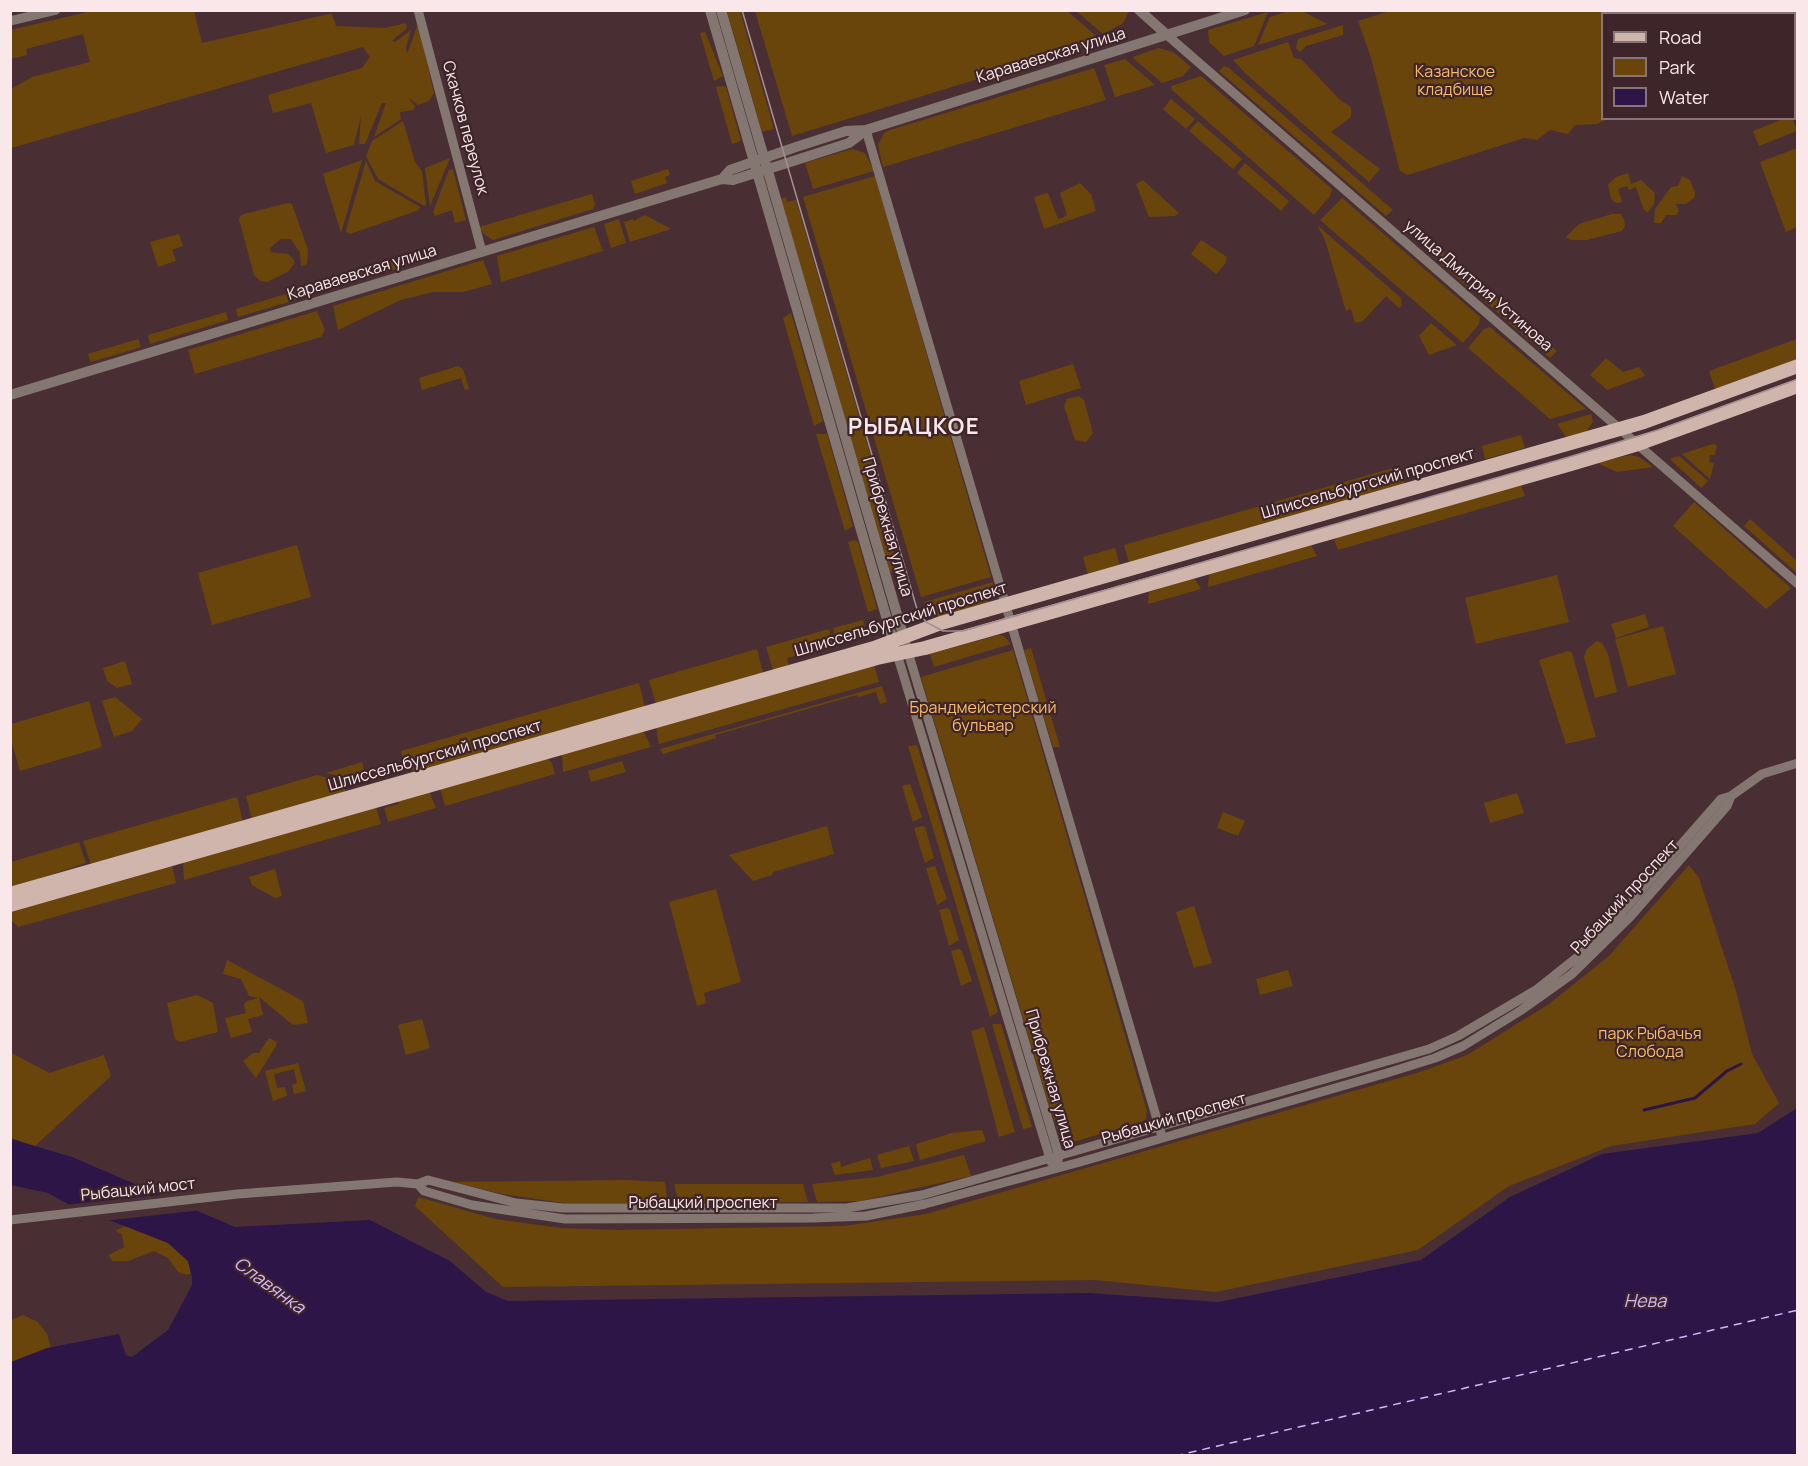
<!DOCTYPE html>
<meta charset="utf-8">
<style>
body{margin:0}
#map{position:relative;width:1808px;height:1466px;overflow:hidden;background:#492f33;font-family:Manrope,sans-serif}
canvas{display:block}
.frame{position:absolute;inset:0;border:12px solid #f9e7ea;pointer-events:none}
.legend{position:absolute;left:1601px;top:12px;width:195px;height:108px;box-sizing:border-box;background:#3e2529;border:2px solid #897376;margin:0;padding:8px 10px;list-style:none;font-size:18px;color:#f9e7ea}
.legend li{display:flex;align-items:center;gap:12px;height:30px}
.legend b{width:30px;border:2px solid #897376}
</style>
<div id="map">
<canvas width="1808" height="1466"></canvas>
<div class="frame"></div>
<ul class="legend">
<li><b style="height:8px;background:#d0b5ac"></b>Road</li>
<li><b style="height:16px;background:#6a450b"></b>Park</li>
<li><b style="height:16px;background:#2e1548"></b>Water</li>
</ul>
</div>
<script>
const ctx = document.querySelector('canvas').getContext('2d');
ctx.lineJoin = 'round';
function fill(path, color) {
  ctx.fillStyle = color;
  ctx.fill(path, 'evenodd');
}
function toPath(rows) {
  const path = new Path2D();
  for (const r of rows) {
    path.moveTo(r[0], r[1]);
    for (let i = 2; i < r.length; i += 2) path.lineTo(r[i], r[i + 1]);
  }
  return path;
}
function trace(path, color, width, dash) {
  ctx.strokeStyle = color;
  ctx.lineWidth = width;
  ctx.lineCap = dash ? 'butt' : 'round';
  ctx.setLineDash(dash || []);
  ctx.stroke(path);
}
function drawText(font, color, halo, rows, align = 'center') {
  ctx.font = font + ' Manrope,sans-serif';
  ctx.lineWidth = 4.5;
  ctx.setLineDash([]);
  ctx.textBaseline = 'middle';
  ctx.strokeStyle = halo;
  ctx.fillStyle = color;
  for (const [text, x, y, turn = 0] of rows) {
    ctx.save();
    ctx.translate(x, y);
    ctx.rotate((+turn || 0) * Math.PI / 180);
    ctx.textAlign = isNaN(turn) ? turn : align;
    if (halo) ctx.strokeText(text, 0, 0);
    ctx.fillText(text, 0, 0);
    ctx.restore();
  }
}
const green = toPath([
 [1126,10,1128,13,1123,23,1103,34,1076,11],
 [1292,10,1302,11,1327,24,1258,45,1270,17],
 [1393,10,1609,11,1609,13,1602,14,1602,118,1608,119,1597,124,1575,125,1568,134,1550,130,1537,140,1524,138,1408,175,1400,171,1371,58,1358,21],
 [92,11,194,11,202,43,329,14,332,14,336,26,385,28,406,23,407,28,392,41,395,42,411,30,406,47,407,54,418,24,434,93,429,101,418,105,408,97,415,106,413,110,400,112,401,119,374,137,386,103,382,103,365,144,359,144,361,116,354,145,326,153,311,103,273,113,268,95,362,68,370,57,363,47,11,148,11,89,32,77,90,62,83,34,26,49,27,55,11,59,10,30],
 [727,11,740,11,774,129,762,132],
 [755,11,1067,11,1102,41,792,136],
 [1268,12,1254,46,1224,56,1209,42,1208,30],
 [1343,25,1343,35,1306,46,1300,52,1296,48,1298,39],
 [705,32,723,76,714,81,700,33],
 [1288,42,1294,58,1301,59,1340,100,1351,107,1351,117,1331,132,1380,169,1369,182,1245,73,1233,60],
 [1159,48,1173,52,1191,67,1183,76,1162,83,1132,57],
 [1125,59,1155,85,1115,97,1104,65],
 [1224,66,1229,68,1393,210,1386,216,1219,71],
 [1094,68,1106,100,883,167,878,145,884,133,890,130],
 [1201,76,1332,189,1330,196,1314,215,1172,90,1171,86],
 [721,86,726,87,741,141,732,144,716,87],
 [1171,99,1195,119,1186,129,1163,109],
 [1786,118,1793,119,1797,131,1759,146,1753,131],
 [403,121,415,162,422,171,426,205,424,206,378,179,366,156,372,141],
 [1198,121,1242,159,1233,169,1189,131],
 [1797,148,1797,227,1786,232,1760,162],
 [852,149,865,153,874,171,813,189,805,163],
 [450,158,430,206,425,168],
 [362,160,341,233,323,174],
 [366,161,375,181,420,207,419,210,350,234,346,232,347,226],
 [1245,163,1289,201,1281,211,1237,173],
 [453,169,466,220,455,223,452,210,435,216,433,212,449,170],
 [668,169,670,175,665,177,667,183,635,194,631,181],
 [1628,173,1631,184,1641,180,1655,193,1654,204,1648,212,1644,210,1636,187,1629,190,1627,186,1618,189,1622,202,1616,203,1611,199,1608,184,1616,177],
 [875,176,991,577,921,597,803,197],
 [1682,176,1690,180,1695,193,1694,198,1686,204,1676,204,1679,211,1676,215,1666,215,1661,223,1654,223,1655,209,1671,187,1678,186],
 [1143,180,1179,213,1175,216,1149,217,1136,184],
 [1080,183,1091,194,1096,211,1044,229,1034,197,1048,193,1058,219,1062,218,1067,215,1060,193],
 [592,194,595,205,593,209,493,240,484,234,479,227],
 [786,197,787,202,796,200,892,529,888,531,899,570,890,572,781,199],
 [1342,198,1480,317,1479,324,1463,343,1320,220],
 [288,203,292,204,308,250,307,264,301,266,300,253,291,239,281,239,270,248,271,252,288,254,294,260,294,264,289,271,267,282,260,281,254,275,239,219,241,215],
 [1612,214,1621,214,1624,219,1625,226,1622,231,1587,240,1571,240,1566,237,1579,224],
 [645,215,671,229,630,242,624,222,633,219,634,221],
 [619,219,626,243,611,248,604,224],
 [1317,225,1401,298,1402,305,1399,308,1386,296,1363,321,1355,323,1351,309,1346,311,1325,240],
 [594,227,603,251,501,282,497,256],
 [179,234,183,246,172,250,176,261,158,267,150,242],
 [1201,240,1227,257,1225,264,1216,274,1191,254],
 [1434,244,1478,283,1470,289,1428,252],
 [427,251,430,259,359,280,356,273],
 [483,260,492,284,463,292,433,292,401,300,338,330,333,306],
 [309,287,312,295,238,317,236,309],
 [1485,288,1557,351,1550,358,1480,297],
 [317,311,325,330,321,337,195,374,188,350],
 [226,312,228,320,150,344,148,335],
 [791,313,823,421,814,426,783,318],
 [1431,323,1457,345,1429,355,1419,336],
 [1490,327,1586,409,1550,419,1468,348,1484,329],
 [138,339,141,347,91,362,88,354],
 [1797,339,1797,360,1715,389,1709,371],
 [1606,358,1623,372,1639,367,1645,376,1607,390,1590,375],
 [1073,364,1081,388,1026,405,1019,381],
 [458,366,463,369,469,389,465,390,461,378,422,390,419,378],
 [1079,396,1084,400,1093,433,1086,442,1075,440,1064,406,1067,399],
 [1591,414,1593,422,1585,433,1567,438,1557,424],
 [816,434,827,434,853,526,845,531],
 [1521,435,1525,448,1485,459,1482,446],
 [1712,444,1717,445,1715,455,1710,455,1709,462,1714,463,1710,479,1682,454],
 [1630,455,1639,457,1653,467,1617,472,1597,463],
 [1679,456,1708,481,1701,488,1670,459],
 [1400,466,1405,484,1129,563,1124,545],
 [1521,485,1525,496,1338,550,1334,539],
 [1694,502,1791,588,1766,609,1673,526],
 [1750,519,1797,561,1797,573,1744,526],
 [854,540,858,542,877,609,868,612,848,542],
 [297,545,311,597,212,625,198,573],
 [1311,545,1317,556,1208,587,1209,574],
 [1115,548,1120,566,1088,575,1083,557],
 [1557,575,1569,622,1476,644,1465,598],
 [1194,578,1201,589,1148,604,1149,592],
 [993,582,993,594,988,603,938,617,929,612,924,602],
 [1645,614,1649,627,1616,638,1611,624],
 [863,620,867,635,837,644,833,628],
 [1663,626,1676,674,1628,687,1615,639],
 [829,629,834,645,787,658,789,666,773,670,766,647],
 [999,635,1004,636,1011,644,934,667,930,654],
 [1597,641,1602,643,1608,654,1617,692,1595,698,1584,657,1587,649],
 [1031,648,1060,747,1053,747,1024,650],
 [757,649,763,673,656,704,649,680],
 [1013,650,1147,1111,1146,1119,1141,1122,1070,1143,1063,1139,1058,1131,1049,1105,921,677],
 [1568,651,1572,653,1596,737,1566,744,1539,660],
 [125,661,132,684,117,688,107,681,103,668],
 [874,665,879,682,659,744,656,727],
 [639,683,645,707,415,773,403,758,401,751],
 [882,686,887,702,880,704,876,692,858,697,857,695,715,735,716,738,663,754,660,749],
 [115,697,142,719,132,731,114,737,102,701],
 [89,701,102,747,20,771,11,740,11,724],
 [643,730,651,747,563,772,562,754],
 [917,745,998,1012,990,1017,908,746],
 [547,758,552,763,555,774,445,806,440,788],
 [622,761,626,772,591,782,588,771],
 [362,762,367,780,360,782,326,773],
 [317,775,354,784,344,787,346,792,252,819,246,796],
 [910,784,922,817,913,822,902,786],
 [429,791,436,808,388,822,384,808,399,804,398,800],
 [1517,793,1524,813,1490,823,1484,803],
 [237,797,243,822,91,864,83,841],
 [376,807,381,824,184,880,183,862],
 [1223,812,1245,821,1238,836,1217,828],
 [827,826,834,854,773,872,772,875,753,881,729,855],
 [922,826,925,827,934,858,925,863,914,828],
 [79,842,86,863,11,888,11,862],
 [172,865,176,883,18,927,11,920,11,911],
 [1689,865,1699,878,1736,991,1752,1054,1779,1103,1755,1124,1611,1146,1509,1186,1418,1250,1216,1292,1095,1280,503,1287,415,1206,418,1197,495,1219,561,1228,618,1230,844,1226,926,1214,1420,1072,1467,1055,1549,1004,1609,956],
 [935,866,947,899,937,905,926,868],
 [275,869,282,896,275,898,252,885,249,877],
 [716,889,741,982,704,993,706,1003,697,1006,669,902],
 [1194,906,1212,963,1194,968,1176,912],
 [947,908,950,910,959,940,949,946,939,910],
 [959,949,962,951,972,981,961,986,951,951],
 [227,960,303,1001,308,1023,293,1025,259,997,263,1015,248,1019,252,1032,231,1038,225,1018,246,1013,244,1004,247,1001,258,998,249,996,241,979,223,974],
 [1288,970,1293,986,1260,995,1256,979],
 [197,995,213,1003,218,1032,180,1042,175,1039,167,1003],
 [422,1019,430,1048,406,1055,398,1025],
 [992,1024,1001,1024,1032,1127,1023,1129],
 [984,1027,1015,1132,999,1137,971,1031],
 [269,1038,277,1042,276,1046,256,1078,243,1061,253,1053,259,1053],
 [10,1052,49,1073,104,1055,111,1076,35,1146,11,1138],
 [298,1063,306,1091,294,1094,292,1085,297,1083,294,1069,274,1074,277,1088,285,1087,287,1096,273,1101,265,1071],
 [982,1130,986,1141,920,1160,916,1144,952,1133],
 [909,1146,914,1161,881,1168,877,1155],
 [964,1155,971,1176,860,1201,817,1202,812,1184,877,1177],
 [870,1158,873,1170,835,1175,831,1164,840,1161,841,1167],
 [626,1180,665,1182,667,1198,664,1203,564,1203,502,1194,453,1182],
 [674,1184,803,1184,808,1202,679,1203],
 [125,1226,168,1243,188,1261,191,1273,187,1275,178,1272,168,1258,154,1251,128,1261,112,1261,109,1255,124,1247,122,1234,115,1231],
 [23,1315,38,1322,47,1334,51,1348,11,1362,11,1320]
]);
const water = toPath([
 [1797,1108,1797,1455,11,1455,11,1362,47,1348,119,1334,126,1355,132,1357,168,1330,192,1285,192,1277,188,1261,168,1243,68,1204,48,1193,11,1185,11,1139,72,1157,235,1227,370,1220,450,1261,486,1292,508,1301,1088,1293,1219,1302,1421,1260,1510,1197,1602,1154,1758,1133]
]);
const pier = toPath([
 [169,1194,202,1210,103,1221,64,1205]
]);
const stream = toPath([
 [1644,1110,1695,1098,1727,1071,1741,1064]
]);
const ferry = toPath([
 [1175,1456,1798,1310]
]);
const minor = toPath([
 [418,10,482,252],
 [10,21,56,10],
 [1167,35,1798,584],
 [866,130,1161,1133],
 [908,652,1059,1156,1058,1161],
 [897,654,1051,1162],
 [418,1184,424,1191,472,1205,565,1219,813,1218,866,1216,925,1204,1080,1162,1387,1073,1435,1058,1463,1046,1520,1011,1572,974,1630,917,1727,806,1731,796],
 [10,1220,238,1194,397,1182,418,1184,428,1180,516,1203,563,1208,847,1208,922,1195,1429,1049,1458,1036,1536,990,1580,955,1623,911,1721,799,1731,796,1762,774,1798,763]
]);
const tertiary = toPath([
 [710,10,895,647],
 [721,10,908,652],
 [1139,10,1167,35],
 [722,179,730,170,796,147,846,131,866,130,1245,10],
 [10,395,722,179,733,180,787,163,849,143,866,130]
]);
const primary = toPath([
 [10,894,874,648,941,623,1644,422,1798,366],
 [10,905,877,658,925,648,1571,464,1638,444,1798,386]
]);
const tram = toPath([
 [742,10,917,609,926,622,943,631,963,631,1569,457,1658,430,1798,379]
]);
const streetNames = [
 ["Караваевская улица",1051,56,-17],
 ["Скачков переулок",465,128,75],
 ["Караваевская улица",362,273,-17],
 ["улица Дмитрия Устинова",1478,286,41],
 ["Шлиссельбургский проспект",1368,484,-16],
 ["Прибрежная улица",887,527,74],
 ["Шлиссельбургский проспект",901,620,-17],
 ["Шлиссельбургский проспект",435,756,-16],
 ["Рыбацкий проспект",1625,897,-47],
 ["Прибрежная улица",1050,1079,74],
 ["Рыбацкий проспект",1174,1119,-16],
 ["Рыбацкий мост",138,1190,-6],
 ["Рыбацкий проспект",703,1204]
];
const parkNames = [
 ["Казанское",1455,73],
 ["кладбище",1455,91],
 ["Брандмейстерский",983,709],
 ["бульвар",983,727],
 ["парк Рыбачья",1650,1035],
 ["Слобода",1650,1053]
];
const waterNames = [
 ["Славянка",269,1286,36],
 ["Нева",1645,1302]
];
const districtNames = [
 ["РЫБАЦКОЕ",914,428]
];
fill(green, '#6a450b');
fill(water, '#2e1548');
fill(pier, '#492f33');
trace(stream, '#2e1548', 3);
trace(ferry, '#d3b7fb', 1.5, [8, 6]);
trace(minor, '#847772', 9);
trace(tertiary, '#847772', 10);
trace(primary, '#d0b5ac', 14);
trace(tram, '#a58f92', 1.5);
drawText('16px', '#f9e7ea', '#3e2529', streetNames);
drawText('16px', '#f8bb69', '#3e2529', parkNames);
drawText('italic 18px', '#d3b7fb', '#3e2529', waterNames);
ctx.letterSpacing = '1.5px';
drawText('bold 22px', '#f9e7ea', '#3e2529', districtNames);
ctx.letterSpacing = '0px';
</script>
